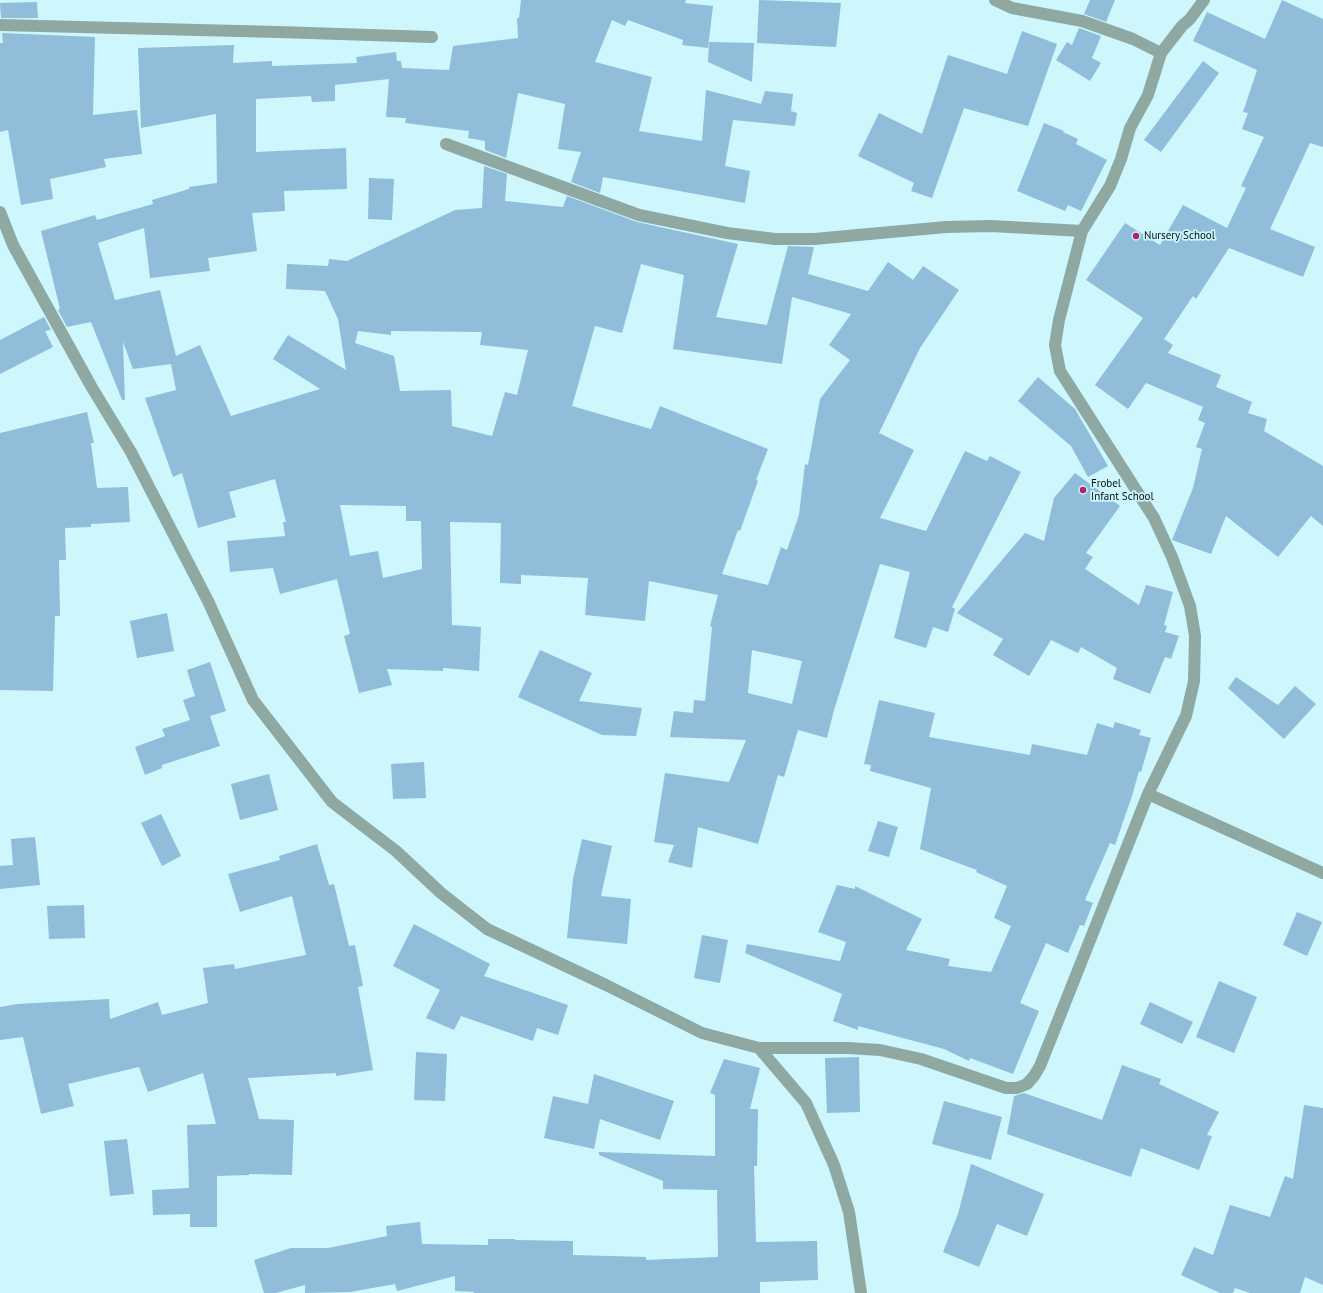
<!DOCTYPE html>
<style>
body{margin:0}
canvas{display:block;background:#cdf7fd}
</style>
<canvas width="1323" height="1293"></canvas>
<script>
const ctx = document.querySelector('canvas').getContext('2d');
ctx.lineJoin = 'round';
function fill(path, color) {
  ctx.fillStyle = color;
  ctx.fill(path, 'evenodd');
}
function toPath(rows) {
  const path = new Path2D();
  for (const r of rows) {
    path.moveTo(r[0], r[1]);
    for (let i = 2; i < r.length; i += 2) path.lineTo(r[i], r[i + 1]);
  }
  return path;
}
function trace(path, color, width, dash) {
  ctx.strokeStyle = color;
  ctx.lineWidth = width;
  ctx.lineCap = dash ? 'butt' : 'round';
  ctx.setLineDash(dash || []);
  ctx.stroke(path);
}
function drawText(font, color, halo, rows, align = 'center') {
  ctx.font = font + ' "PT Sans",sans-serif';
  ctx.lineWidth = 3.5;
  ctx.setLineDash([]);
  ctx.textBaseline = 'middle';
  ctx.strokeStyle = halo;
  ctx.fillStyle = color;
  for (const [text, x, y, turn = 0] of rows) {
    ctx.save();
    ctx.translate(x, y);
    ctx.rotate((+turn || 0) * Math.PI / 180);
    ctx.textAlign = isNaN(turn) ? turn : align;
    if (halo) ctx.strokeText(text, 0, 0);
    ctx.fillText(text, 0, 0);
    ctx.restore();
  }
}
const building = toPath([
 [521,0,686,0,685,3,713,6,708,48,682,45,683,40,628,20,625,26,612,20,595,62,652,77,639,131,702,141,706,90,761,104,765,91,793,94,791,111,797,113,795,126,733,120,725,166,750,171,745,203,603,177,600,193,571,182,581,152,558,149,565,104,518,93,506,158,485,150,485,141,468,138,469,131,405,123,406,118,386,117,389,79,335,85,335,101,312,102,311,96,256,99,256,152,346,148,347,189,284,191,285,211,252,213,257,251,208,258,210,271,150,278,144,228,98,243,115,300,160,290,176,356,200,345,231,416,320,389,273,359,288,335,346,370,338,319,325,291,286,289,287,264,328,266,329,259,347,261,455,210,482,208,484,166,507,174,505,201,563,207,567,196,637,222,738,244,716,317,767,325,788,246,814,247,808,274,868,291,888,262,913,280,923,266,959,290,920,348,879,433,914,450,880,518,926,531,965,451,987,461,990,456,1021,472,952,607,955,609,948,632,933,627,926,648,894,638,910,572,880,564,834,710,827,738,798,730,784,777,778,775,758,844,698,827,692,868,668,862,674,845,654,842,665,773,729,782,746,740,670,737,674,711,693,713,694,700,705,701,712,627,710,626,718,595,649,581,645,621,585,615,588,578,521,575,521,584,500,583,501,523,450,522,452,625,481,627,479,671,443,668,443,671,387,669,392,685,359,693,344,636,350,634,337,579,280,594,273,568,230,572,227,541,285,536,283,522,286,522,275,479,229,492,236,517,198,528,182,473,173,477,145,398,176,390,171,364,133,369,123,342,125,400,122,400,91,322,67,327,58,310,60,309,41,231,95,215,97,220,153,204,152,200,189,189,189,187,217,183,216,114,141,128,138,48,234,45,233,63,272,61,272,66,357,63,356,57,396,52,397,61,401,61,402,68,449,70,453,46,518,38,517,18,519,18],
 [641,264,684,275,673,349,782,364,792,297,851,314,829,345,850,360,820,399,808,465,805,464,799,515,787,550,781,547,768,585,722,574,738,530,740,531,758,481,756,480,768,449,660,406,651,429,572,406,595,326,622,333],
 [358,331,391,335,391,331,482,332,480,345,528,350,517,395,505,392,492,436,452,426,451,390,400,391,394,356,355,343],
 [340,505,406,506,406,521,421,521,422,569,383,578,378,551,350,556],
 [752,650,802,661,792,704,748,693],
 [759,0,841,3,836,47,757,43],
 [1090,0,1115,0,1106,22,1084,14],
 [1282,0,1323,19,1323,147,1310,143,1270,229,1315,247,1303,277,1229,248,1196,299,1193,296,1164,339,1173,345,1168,353,1221,375,1216,387,1252,402,1248,413,1267,419,1264,431,1323,466,1323,526,1311,516,1278,557,1226,516,1211,554,1172,540,1193,488,1202,449,1196,447,1205,423,1198,420,1203,407,1146,383,1128,409,1095,385,1143,318,1086,280,1125,223,1160,245,1183,205,1227,228,1246,188,1241,186,1264,137,1242,129,1248,113,1243,112,1257,70,1193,41,1207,12,1265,39],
 [37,2,38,18,1,18,0,3],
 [1079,28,1101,36,1092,58,1101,63,1090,81,1056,60,1067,42,1072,45],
 [1022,31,1057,44,1028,126,964,108,932,198,911,191,914,183,858,156,879,113,922,134,948,55,1007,74],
 [2,33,95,37,93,115,137,110,142,154,104,159,106,167,50,179,53,199,21,205,8,130,0,132,0,43,3,43],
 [709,42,754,43,752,82,708,62],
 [1203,61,1219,73,1161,152,1144,140],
 [1044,123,1064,131,1063,132,1078,139,1076,144,1107,160,1081,211,1068,205,1065,211,1017,191],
 [369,178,394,179,392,220,368,219],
 [44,317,51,330,45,331,53,347,0,374,0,340],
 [1038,377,1075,409,1108,466,1088,477,1071,446,1018,401],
 [87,412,94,443,91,443,97,488,128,487,130,522,91,524,91,527,65,528,66,560,59,560,60,616,55,616,53,691,0,690,0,433],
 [1075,473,1120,506,1086,553,1093,557,1085,569,1139,605,1146,585,1173,592,1164,625,1167,626,1165,632,1179,636,1171,659,1165,657,1150,694,1113,679,1117,668,1081,647,1078,653,1051,640,1029,676,993,655,1003,639,957,613,1025,533,1044,541,1054,498],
 [167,613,174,651,137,658,130,621],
 [540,650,592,673,579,701,642,708,636,736,602,735,518,697],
 [210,662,226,711,210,716,220,746,162,765,162,768,145,775,135,747,165,736,162,729,190,720,183,700,195,696,187,670],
 [1236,677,1278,705,1295,686,1316,704,1284,739,1228,688],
 [879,700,935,713,929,737,1030,755,1032,744,1087,755,1097,723,1113,728,1115,722,1141,730,1139,735,1151,738,1141,772,1139,771,1132,796,1115,845,1110,843,1085,900,1093,903,1084,926,1080,925,1068,953,1046,943,1020,1003,1039,1011,1013,1074,970,1058,969,1061,944,1049,858,1026,858,1030,833,1021,842,994,745,953,747,944,840,961,846,942,818,932,837,885,855,889,855,886,922,919,906,950,950,959,948,966,991,972,1011,926,994,918,1007,886,976,872,977,870,920,849,931,788,870,771,871,765,864,764],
 [424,762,426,798,393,799,391,764],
 [269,774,278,810,240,820,231,784],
 [161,814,181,856,162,866,141,823],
 [878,821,898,827,889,857,868,851],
 [35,837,40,885,0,889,0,866,13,865,11,839],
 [582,839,612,846,601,896,631,899,627,944,567,938,573,879],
 [317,844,329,885,334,884,349,946,355,945,363,986,358,987,373,1070,336,1076,336,1073,248,1078,259,1119,294,1120,292,1175,249,1174,249,1175,217,1176,217,1227,190,1227,190,1214,153,1215,152,1190,189,1188,187,1125,216,1124,203,1073,148,1092,139,1067,68,1084,74,1106,41,1114,23,1037,0,1040,0,1007,17,1004,109,999,110,1019,158,1002,162,1015,208,1003,203,968,234,964,235,969,306,955,292,896,240,912,228,874,280,860,279,856],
 [84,905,85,938,49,939,47,906],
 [1297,912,1322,922,1307,956,1283,945],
 [414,924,490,964,484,976,568,1005,558,1035,537,1028,533,1041,461,1016,454,1030,426,1018,440,990,393,966],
 [702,935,728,940,720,983,694,978],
 [1219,981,1257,997,1234,1053,1196,1037],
 [1150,1002,1193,1022,1182,1044,1140,1024],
 [416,1052,447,1054,445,1101,414,1100],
 [859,1057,860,1112,827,1113,825,1058],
 [724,1059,760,1068,750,1109,758,1109,757,1166,754,1166,756,1242,817,1241,818,1280,760,1282,760,1293,474,1293,474,1292,455,1291,455,1276,397,1291,395,1284,350,1292,305,1293,305,1285,276,1293,264,1293,254,1260,291,1248,328,1248,387,1236,386,1226,420,1222,422,1244,488,1245,488,1239,515,1239,515,1240,573,1241,573,1255,646,1257,646,1260,718,1257,717,1190,663,1189,663,1181,599,1155,599,1152,715,1156,715,1095,710,1093],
 [1122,1065,1161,1079,1159,1084,1219,1112,1207,1135,1212,1136,1199,1170,1141,1148,1131,1177,1007,1134,1014,1096,1024,1093,1102,1120],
 [594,1074,674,1101,660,1140,600,1119,594,1149,544,1138,553,1096,588,1104],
 [944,1101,1002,1117,991,1160,932,1144],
 [1304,1105,1323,1108,1323,1285,1305,1277,1300,1293,1250,1293,1235,1288,1233,1293,1220,1293,1181,1275,1194,1247,1213,1255,1230,1205,1270,1217,1285,1176,1293,1179],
 [127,1139,134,1194,110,1196,104,1141],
 [971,1164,1044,1194,1027,1236,997,1224,979,1267,943,1252,958,1214]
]);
const street = toPath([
 [995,0,1012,8,1082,21,1133,39,1161,53],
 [0,25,278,32,432,37],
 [446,144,639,215,727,233,775,239,814,239,946,227,991,226,1082,231],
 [0,212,13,245,91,386,131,452,208,601,253,700,332,802,396,851,441,893,487,929,606,985,702,1033,759,1048,806,1103,834,1165,849,1212,861,1293],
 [1148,794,1323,873],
 [759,1048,848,1048,880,1050,921,1059,1006,1088,1017,1088,1027,1084,1034,1076,1040,1066,1148,794,1186,716,1194,681,1195,636,1190,606,1172,557,1154,518,1060,371,1055,345,1059,320,1082,231,1110,186,1121,159,1130,128,1148,95,1161,53,1182,26,1190,19,1204,0]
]);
const markers = [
 [1136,236,4,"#ad266a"],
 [1083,490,4,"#ad266a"]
];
const poiNames = [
 ["Nursery School",1144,236],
 ["Frobel",1091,484],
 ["Infant School",1091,497]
];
fill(building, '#8fbdda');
trace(street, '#90a8a2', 12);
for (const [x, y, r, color] of markers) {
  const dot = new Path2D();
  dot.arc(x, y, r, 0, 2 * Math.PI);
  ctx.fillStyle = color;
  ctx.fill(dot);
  trace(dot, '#cdf7fd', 1.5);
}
drawText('11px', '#020f11', '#cdf7fd', poiNames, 'left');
</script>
